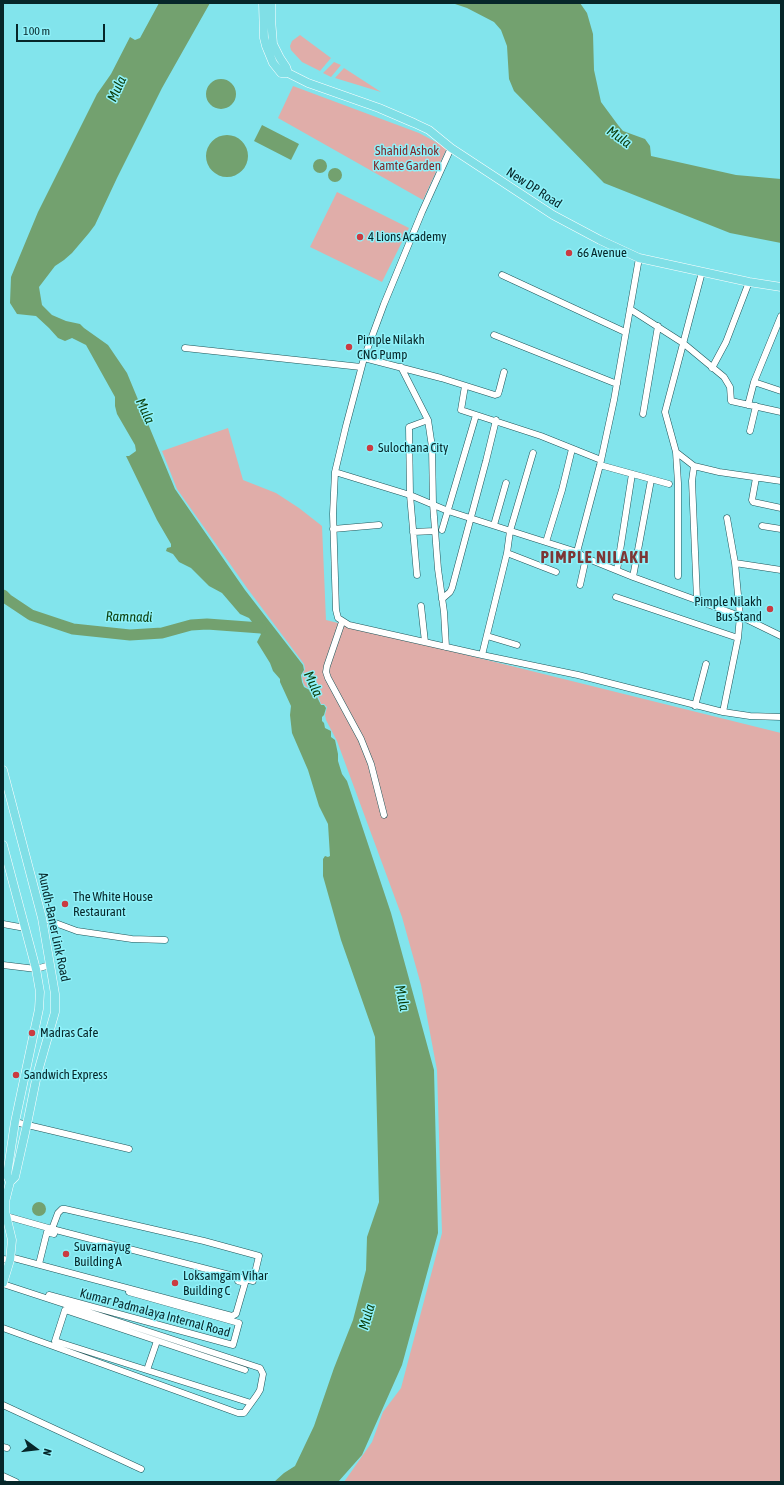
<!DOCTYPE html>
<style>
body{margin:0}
#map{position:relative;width:784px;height:1485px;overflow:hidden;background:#82e4ec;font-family:"Asap Condensed",sans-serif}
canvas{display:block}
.frame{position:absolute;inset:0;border:4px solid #062629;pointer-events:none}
.north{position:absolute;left:16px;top:1429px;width:40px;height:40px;-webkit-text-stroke:3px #8ff1f9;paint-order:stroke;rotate:105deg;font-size:11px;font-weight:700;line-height:16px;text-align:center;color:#062629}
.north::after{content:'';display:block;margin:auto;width:14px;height:18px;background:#062629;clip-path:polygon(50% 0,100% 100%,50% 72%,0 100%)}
.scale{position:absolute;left:16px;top:24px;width:89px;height:18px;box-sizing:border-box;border:2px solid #062629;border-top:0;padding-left:5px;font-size:12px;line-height:14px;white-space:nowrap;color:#062629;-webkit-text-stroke:3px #8ff1f9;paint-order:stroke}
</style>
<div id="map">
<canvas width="784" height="1485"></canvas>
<div class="frame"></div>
<div class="north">N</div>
<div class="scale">100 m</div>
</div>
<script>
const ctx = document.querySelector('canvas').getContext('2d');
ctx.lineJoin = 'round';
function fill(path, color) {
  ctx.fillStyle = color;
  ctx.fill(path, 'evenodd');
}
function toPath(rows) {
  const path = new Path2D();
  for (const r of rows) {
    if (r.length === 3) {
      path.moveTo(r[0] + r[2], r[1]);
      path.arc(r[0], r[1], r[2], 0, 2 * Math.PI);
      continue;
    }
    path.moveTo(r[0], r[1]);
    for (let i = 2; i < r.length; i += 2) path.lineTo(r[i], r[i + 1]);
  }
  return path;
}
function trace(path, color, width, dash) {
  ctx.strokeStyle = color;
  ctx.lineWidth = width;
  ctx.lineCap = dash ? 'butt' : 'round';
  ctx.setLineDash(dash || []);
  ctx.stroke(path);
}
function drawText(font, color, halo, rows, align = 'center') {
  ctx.font = font + ' "Asap Condensed",sans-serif';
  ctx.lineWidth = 3;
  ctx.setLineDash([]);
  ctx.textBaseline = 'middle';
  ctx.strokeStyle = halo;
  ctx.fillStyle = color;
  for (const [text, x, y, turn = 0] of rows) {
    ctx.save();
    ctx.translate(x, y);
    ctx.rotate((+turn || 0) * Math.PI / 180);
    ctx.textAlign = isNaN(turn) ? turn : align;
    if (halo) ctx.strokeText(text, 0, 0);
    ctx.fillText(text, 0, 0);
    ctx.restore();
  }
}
const green = toPath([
 [300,35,331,58,320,71,302,62,291,50,290,46,292,41],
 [334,62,341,65,331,77,323,73],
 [344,68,381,92,335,78],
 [293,86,419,133,447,148,423,200,278,118],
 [337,192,409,228,382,282,310,247],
 [228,428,243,480,276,493,299,508,322,526,326,620,781,733,781,1482,344,1482,372,1442,383,1412,401,1388,442,1233,437,1070,421,985,402,917,337,741,326,720,325,715,327,707,324,704,321,704,319,698,313,691,305,686,303,682,302,675,305,669,304,664,247,588,177,489,162,451]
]);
const water = toPath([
 [159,3,210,3,162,88,117,178,95,225,89,233,72,253,64,260,55,266,39,287,42,305,52,315,66,321,80,324,84,328,108,345,127,373,175,489,245,590,303,665,304,670,301,675,302,682,304,687,315,693,321,705,324,705,326,708,324,715,322,717,322,721,324,723,325,728,331,731,331,737,335,740,338,754,338,761,342,774,347,781,391,913,434,1070,438,1233,402,1365,362,1455,338,1482,274,1482,284,1473,295,1466,314,1426,334,1368,353,1320,366,1270,367,1237,379,1202,375,1037,341,940,323,876,323,859,325,856,328,857,330,856,328,824,319,806,308,770,292,733,290,715,291,706,280,682,280,679,273,671,270,663,257,642,261,634,249,618,240,614,222,593,209,586,191,568,179,562,173,554,166,551,167,548,171,547,171,544,157,520,126,456,129,456,136,451,135,445,117,414,115,406,115,397,86,345,72,338,65,341,58,338,49,328,36,316,17,314,10,303,11,277,38,212,97,94,111,74,130,37,135,40,140,38],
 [452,3,580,3,587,13,593,34,594,70,601,102,618,125,623,131,645,139,650,146,651,156,736,175,781,179,781,243,730,233,604,183,514,91,509,79,507,46,501,30,494,22,467,8],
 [221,94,15],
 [262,125,299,144,291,160,254,141],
 [227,156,21],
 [320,166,7],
 [335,175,7],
 [39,1209,7]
]);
const river = toPath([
 [3,595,7,599,31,615,73,629,130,635,162,633,191,625,207,624,261,628]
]);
const minor = toPath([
 [451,148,422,212,384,304,364,358,346,426,335,472,333,514,336,610,338,618,349,625,482,655,578,675,723,712,750,716,781,717],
 [702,272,665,412,676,452,694,466,719,472,781,481],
 [502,275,625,332],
 [630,309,683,343,724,377,730,387,731,401,781,412],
 [494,335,617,384],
 [185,348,361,367],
 [364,358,441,378,495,395,498,394,499,391,504,372],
 [401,367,428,420,432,447,433,504,438,569,444,612,446,647],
 [712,368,726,342,749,282],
 [754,382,781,391],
 [465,386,461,410,541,436,601,460],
 [748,405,754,382,781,316],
 [643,414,658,326],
 [750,431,756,406],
 [676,452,678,483,678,576],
 [600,465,669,484],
 [694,466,692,481,697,599],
 [335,472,410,495,448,511,577,552,586,558,633,577,740,616,781,636],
 [756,478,752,500,753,502,781,508],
 [494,525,506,483],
 [762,526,781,529],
 [333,529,379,525],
 [442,530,476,415],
 [413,532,435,531],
 [546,542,562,490,572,449],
 [577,552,600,465,614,400,639,258],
 [507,553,556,572],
 [735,563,781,570],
 [617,570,632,474],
 [417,575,410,495,409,427,428,420],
 [633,577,651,480],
 [580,585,586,558],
 [616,597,738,638],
 [442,599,450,592,452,588,486,461,496,420],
 [421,606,425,642],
 [342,622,327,666,326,672,328,678,361,739,371,764,384,815],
 [487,636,517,645],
 [482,655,507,553,510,531,533,453],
 [695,706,706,664],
 [723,712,738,638,740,616,735,563,727,518],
 [42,918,77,931,132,939,165,940],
 [3,924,25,928],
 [3,965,36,969,50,965],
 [15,1122,129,1149],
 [6,1216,52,1229,253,1281,259,1256,204,1241,65,1209,62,1209,58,1213,52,1229],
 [10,1257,232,1316,236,1314,245,1283,238,1281],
 [3,1259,10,1260],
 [39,1264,47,1232,54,1234],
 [3,1284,260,1368,263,1374,260,1390,257,1395,244,1413,238,1413,3,1328],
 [49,1295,233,1345,239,1323,129,1292],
 [147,1370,157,1341],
 [245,1370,65,1310,55,1341,251,1403],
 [3,1405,141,1469],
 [3,1447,7,1448],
 [3,1476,16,1482]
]);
const major = toPath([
 [263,3,264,38,266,46,273,63,281,73,288,73,308,83,379,108,414,123,429,130,451,148,553,215,600,240,639,258,749,282,781,287],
 [271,3,271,19,273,44,280,58,286,67,288,73],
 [3,770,42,918,55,994,55,1012,37,1075,27,1124,15,1177,10,1182],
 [3,845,36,969,40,992,39,1009,15,1122,7,1175,10,1182,5,1202,5,1211,12,1240,10,1260,3,1283]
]);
const markers = [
 [360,237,4,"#ca3b41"],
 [569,253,4,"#ca3b41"],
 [349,347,4,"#ca3b41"],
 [370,448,4,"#ca3b41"],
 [770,609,4,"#ca3b41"],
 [65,904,4,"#ca3b41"],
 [32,1033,4,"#ca3b41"],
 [16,1075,4,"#ca3b41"],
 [66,1254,4,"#ca3b41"],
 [175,1283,4,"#ca3b41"]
];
const parkNames = [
 ["Shahid Ashok",407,151],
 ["Kamte Garden",407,166]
];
const streetNames = [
 ["New DP Road",534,188,33],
 ["Aundh-Baner Link Road",54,927,78],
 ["Kumar Padmalaya Internal Road",155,1313,15]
];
const poiNames = [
 ["4 Lions Academy",368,237],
 ["66 Avenue",577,253],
 ["Pimple Nilakh",357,340],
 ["CNG Pump",357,355],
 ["Sulochana City",378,448],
 ["Pimple Nilakh",762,602,"right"],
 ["Bus Stand",762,617,"right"],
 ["The White House",73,897],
 ["Restaurant",73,912],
 ["Madras Cafe",40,1033],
 ["Sandwich Express",24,1075],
 ["Suvarnayug",74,1247],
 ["Building A",74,1262],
 ["Loksamgam Vihar",183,1276],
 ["Building C",183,1291]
];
const waterNames = [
 ["Mula",117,89,-65],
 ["Mula",619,137,36],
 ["Mula",145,411,65],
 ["Ramnadi",129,617,1],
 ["Mula",313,684,65],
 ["Mula",402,998,79],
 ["Mula",367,1317,-74]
];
const districtNames = [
 ["PIMPLE NILAKH",595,558]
];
fill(green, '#e0ada9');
fill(water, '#73a16f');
trace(river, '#73a16f', 11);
trace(minor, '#205559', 7);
trace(major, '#fff', 9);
trace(minor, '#fff', 6);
trace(major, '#80dfe6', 8);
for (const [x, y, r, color] of markers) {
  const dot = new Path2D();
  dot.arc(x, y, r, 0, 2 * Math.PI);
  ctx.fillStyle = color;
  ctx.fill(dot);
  trace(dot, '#8ff1f9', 1.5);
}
drawText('13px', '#802a2c', '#8ff1f9', parkNames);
drawText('13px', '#062629', '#8ff1f9', streetNames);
drawText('13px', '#062629', '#8ff1f9', poiNames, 'left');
drawText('italic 14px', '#0b3d0a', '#8ff1f9', waterNames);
ctx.letterSpacing = '1px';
drawText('bold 17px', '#7d3635', '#8ff1f9', districtNames);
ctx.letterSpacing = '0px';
</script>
